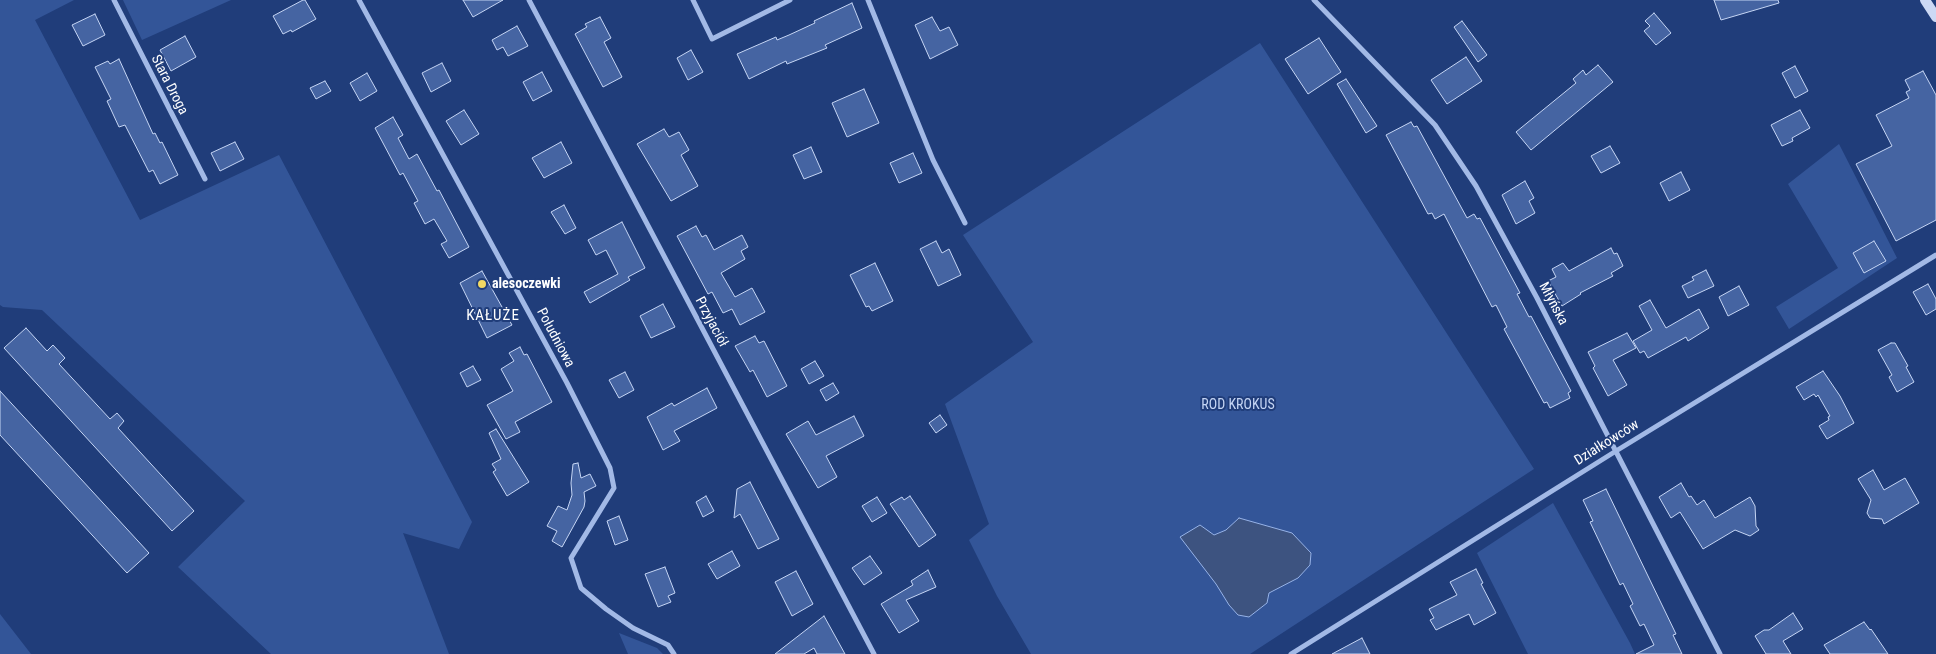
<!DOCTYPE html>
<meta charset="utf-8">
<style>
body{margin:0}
canvas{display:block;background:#203d7a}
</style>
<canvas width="1936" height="654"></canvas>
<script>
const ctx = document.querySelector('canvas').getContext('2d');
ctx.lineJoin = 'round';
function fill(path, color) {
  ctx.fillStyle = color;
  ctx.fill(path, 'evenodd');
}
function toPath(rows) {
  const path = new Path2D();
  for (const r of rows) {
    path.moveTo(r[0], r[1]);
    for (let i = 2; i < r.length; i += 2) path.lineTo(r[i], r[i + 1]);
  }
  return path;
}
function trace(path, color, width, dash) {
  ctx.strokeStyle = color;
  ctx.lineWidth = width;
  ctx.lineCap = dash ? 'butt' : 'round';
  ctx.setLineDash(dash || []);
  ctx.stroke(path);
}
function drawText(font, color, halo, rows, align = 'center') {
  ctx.font = font + ' "Roboto Condensed",sans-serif';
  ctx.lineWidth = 4;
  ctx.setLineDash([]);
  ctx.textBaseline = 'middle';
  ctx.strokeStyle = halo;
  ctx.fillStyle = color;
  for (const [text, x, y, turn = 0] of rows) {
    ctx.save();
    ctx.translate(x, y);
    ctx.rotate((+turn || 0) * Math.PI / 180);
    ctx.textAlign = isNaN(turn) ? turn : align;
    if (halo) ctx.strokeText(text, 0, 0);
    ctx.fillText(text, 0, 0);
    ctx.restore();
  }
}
const green = toPath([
 [0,0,74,0,35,20,140,220,279,155,472,522,459,549,403,533,449,654,271,654,178,567,245,501,42,310,3,307,0,305],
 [123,0,231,0,142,40],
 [1260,43,1534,469,1250,654,1031,654,997,596,969,540,989,524,945,404,1033,342,963,235],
 [1839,144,1897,258,1789,329,1776,307,1838,268,1788,184],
 [1553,503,1630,643,1635,654,1528,654,1477,553],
 [0,614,31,654,0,654],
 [619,633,657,648,663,654,628,654]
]);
const water = toPath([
 [1239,518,1292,533,1311,553,1310,565,1298,578,1269,593,1267,603,1249,617,1238,615,1229,605,1216,584,1180,537,1200,525,1214,535,1226,530,1239,518]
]);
const building = toPath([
 [303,0,305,0,316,19,292,32,291,30,283,34,273,16,303,0],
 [463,0,503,0,473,17,463,0],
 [1714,0,1778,0,1779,3,1721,20,1714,0],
 [852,3,862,28,825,45,827,48,787,64,786,61,749,79,737,54,776,37,777,40,789,35,815,23,814,21,852,3],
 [1654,13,1671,33,1656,45,1644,31,1650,26,1645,21,1654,13],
 [95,14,105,35,83,46,72,25,95,14],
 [600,17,611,38,604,42,622,77,603,87,575,34,587,27,585,24,600,17],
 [932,17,940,31,949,27,958,45,930,59,915,25,932,17],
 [1462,21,1487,55,1478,62,1454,27,1462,21],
 [517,26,528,46,508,56,503,47,497,50,492,40,517,26],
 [185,36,196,57,171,71,160,50,185,36],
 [1319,38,1341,72,1308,94,1285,59,1319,38],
 [691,50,703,72,688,80,677,58,691,50],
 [1466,57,1482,81,1447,104,1431,80,1466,57],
 [119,59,153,134,155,133,160,143,162,142,178,175,160,184,153,170,149,172,125,125,119,127,107,101,111,99,95,67,108,61,110,64,119,59],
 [442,63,451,81,431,92,422,73,442,63],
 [1598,65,1613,82,1531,150,1516,132,1576,83,1573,79,1583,70,1586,75,1598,65],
 [1795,66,1808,91,1795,98,1782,73,1795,66],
 [1923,71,1936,95,1936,220,1896,241,1856,164,1892,146,1876,115,1909,98,1906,92,1910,90,1905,80,1923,71],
 [542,72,552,91,533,101,523,82,542,72],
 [367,73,377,91,360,101,350,83,367,73],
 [1346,79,1377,126,1366,133,1337,84,1346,79],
 [325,81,331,91,316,99,310,88,325,81],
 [864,89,879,123,847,137,832,103,864,89],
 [464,110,479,134,461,145,446,121,464,110],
 [1800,110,1810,128,1792,138,1793,141,1782,146,1771,125,1800,110],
 [393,117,403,135,398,138,409,159,417,154,437,191,439,190,469,247,449,258,441,244,447,241,434,219,425,224,414,203,418,201,403,173,400,175,375,128,393,117],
 [1411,122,1414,127,1417,126,1467,218,1474,214,1477,219,1480,218,1520,293,1517,294,1529,317,1531,316,1571,391,1568,393,1570,398,1550,408,1547,402,1544,403,1504,329,1507,327,1496,305,1492,307,1444,214,1435,219,1432,213,1428,214,1386,135,1411,122],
 [664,129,669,137,679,132,689,150,681,155,698,186,671,201,637,144,664,129],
 [235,142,244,159,220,171,211,153,235,142],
 [561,142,572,163,544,178,532,158,561,142],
 [1610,146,1620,163,1601,173,1591,156,1610,146],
 [811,147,822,172,804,179,793,155,811,147],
 [913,153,922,173,899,183,890,163,913,153],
 [1681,172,1690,190,1669,201,1660,183,1681,172],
 [1525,181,1534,198,1529,201,1535,213,1516,224,1502,195,1525,181],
 [564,205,576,228,565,234,551,212,564,205],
 [622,222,645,268,628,277,630,280,590,303,584,292,618,274,606,250,596,255,588,240,622,222],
 [696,226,702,237,706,235,714,250,742,235,748,247,741,251,745,259,721,273,735,297,752,288,765,312,740,325,732,309,723,313,712,292,708,294,677,236,696,226],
 [936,241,942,253,949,249,961,275,938,286,920,249,936,241],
 [1874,241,1886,261,1864,273,1853,253,1874,241],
 [1611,248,1614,254,1617,253,1623,266,1611,273,1613,276,1580,293,1581,294,1562,306,1548,281,1556,277,1552,269,1563,263,1569,271,1611,248],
 [875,263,893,301,872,311,869,306,866,307,850,275,875,263],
 [1706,270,1714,286,1688,298,1682,286,1694,280,1692,277,1706,270],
 [482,271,512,325,487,338,460,283,482,271],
 [1928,284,1936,299,1936,309,1926,315,1913,292,1928,284],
 [1739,286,1749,305,1728,316,1719,297,1739,286],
 [1650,300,1666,328,1699,309,1709,328,1688,341,1686,337,1648,358,1644,351,1640,353,1633,341,1652,330,1639,306,1650,300],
 [663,304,675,327,651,338,640,316,663,304],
 [26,328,47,351,53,345,65,358,59,364,110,419,117,413,124,421,118,428,194,511,172,531,4,348,26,328],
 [1627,333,1636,348,1613,360,1627,385,1608,396,1593,368,1595,366,1588,352,1627,333],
 [755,336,759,343,764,341,787,386,767,397,753,370,750,372,735,346,755,336],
 [1891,343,1895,343,1908,366,1906,367,1914,382,1897,392,1889,377,1892,375,1878,350,1891,343],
 [520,347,524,355,527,354,552,402,515,422,520,432,506,439,487,405,513,391,501,369,514,361,509,353,520,347],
 [815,361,824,376,809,384,801,369,815,361],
 [473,366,481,380,467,387,460,373,473,366],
 [1823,371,1840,396,1854,423,1827,439,1819,426,1829,420,1828,417,1830,416,1818,395,1816,397,1814,394,1804,400,1796,387,1823,371],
 [625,372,634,390,619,398,609,380,625,372],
 [833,383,839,393,826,401,820,390,833,383],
 [707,388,717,408,674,431,680,441,663,450,647,417,672,403,674,406,707,388],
 [0,391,149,553,127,573,0,435,0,391],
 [940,415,947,425,936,433,929,423,940,415],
 [854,416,864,436,826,456,837,477,818,488,786,434,808,421,816,435,854,416],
 [496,429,529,482,507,496,493,472,496,470,492,464,501,459,489,433,496,429],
 [578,463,581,478,590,474,596,486,584,492,585,501,584,507,562,547,552,541,557,531,547,526,558,506,567,510,572,495,571,483,573,464,578,463],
 [1873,470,1884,490,1905,478,1919,503,1884,524,1882,519,1870,518,1867,513,1871,500,1858,479,1873,470],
 [750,482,779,539,758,549,740,514,734,518,737,489,750,482],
 [1681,483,1689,497,1691,496,1697,505,1704,500,1715,518,1750,497,1755,506,1756,526,1759,530,1750,536,1735,530,1703,549,1680,512,1671,518,1659,497,1681,483],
 [1606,489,1676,634,1673,635,1682,654,1636,654,1654,645,1644,624,1640,626,1630,606,1633,604,1623,583,1620,585,1590,522,1593,521,1583,500,1606,489],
 [706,496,714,511,703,517,696,502,706,496],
 [910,496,936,535,919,547,890,504,902,497,904,500,910,496],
 [877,497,887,513,872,522,862,506,877,497],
 [619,516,628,540,615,545,607,521,619,516],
 [732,551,740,566,717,579,708,564,732,551],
 [870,556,882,573,864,585,852,568,870,556],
 [665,567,675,593,668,596,671,602,658,607,645,574,665,567],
 [1476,569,1483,583,1481,584,1496,613,1474,625,1469,614,1436,630,1430,620,1434,618,1429,609,1457,595,1450,582,1476,569],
 [928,570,936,587,906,600,919,621,899,633,881,604,913,585,911,581,928,570],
 [796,571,813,604,792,616,775,582,796,571],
 [1793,613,1803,629,1783,641,1791,654,1766,654,1755,636,1764,630,1769,630,1793,613],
 [824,616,845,654,817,654,814,648,804,654,775,654,824,616],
 [1864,622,1870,630,1871,629,1888,654,1830,654,1824,645,1864,622],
 [1362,638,1370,654,1332,654,1362,638]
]);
const street = toPath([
 [114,0,205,179],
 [359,0,567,383,610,468,614,488,571,558,581,588,606,609,633,628,668,645,674,654],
 [529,0,874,654],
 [693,0,712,39,790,0],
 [868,0,933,160,965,223],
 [1314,0,1435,125,1476,186,1537,298,1720,654],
 [1291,654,1616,451,1936,255]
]);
const secondary = toPath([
 [1925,0,1936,17]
]);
const markers = [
 [482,284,5,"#f2d963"]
];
const streetNames = [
 ["Stara Droga",169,85,63],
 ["Młyńska",1553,304,62],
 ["Przyjaciół",711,322,62],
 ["Południowa",555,338,62],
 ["Działkowców",1607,443,-32]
];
const poiNames = [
 ["alesoczewki",492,284]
];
const parkNames = [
 ["ROD KROKUS",1238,405]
];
const neighbourhoodNames = [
 ["KAŁUŻE",493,316]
];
fill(green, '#335598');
fill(water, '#3d5380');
trace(water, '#96b2e7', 1);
fill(building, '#4564a2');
trace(building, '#c5d5f4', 1);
trace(street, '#a2b9e6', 5);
trace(secondary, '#ccd9f5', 10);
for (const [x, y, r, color] of markers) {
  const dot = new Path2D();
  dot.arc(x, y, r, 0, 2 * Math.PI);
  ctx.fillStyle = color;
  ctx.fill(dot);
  trace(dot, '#203d7a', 2);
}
drawText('14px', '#fff', '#203d7a', streetNames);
drawText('bold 14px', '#fff', '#203d7a', poiNames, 'left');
drawText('14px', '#c5d5f4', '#203d7a', parkNames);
ctx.letterSpacing = '1px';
drawText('15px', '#fff', '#203d7a', neighbourhoodNames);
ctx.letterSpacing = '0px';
</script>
